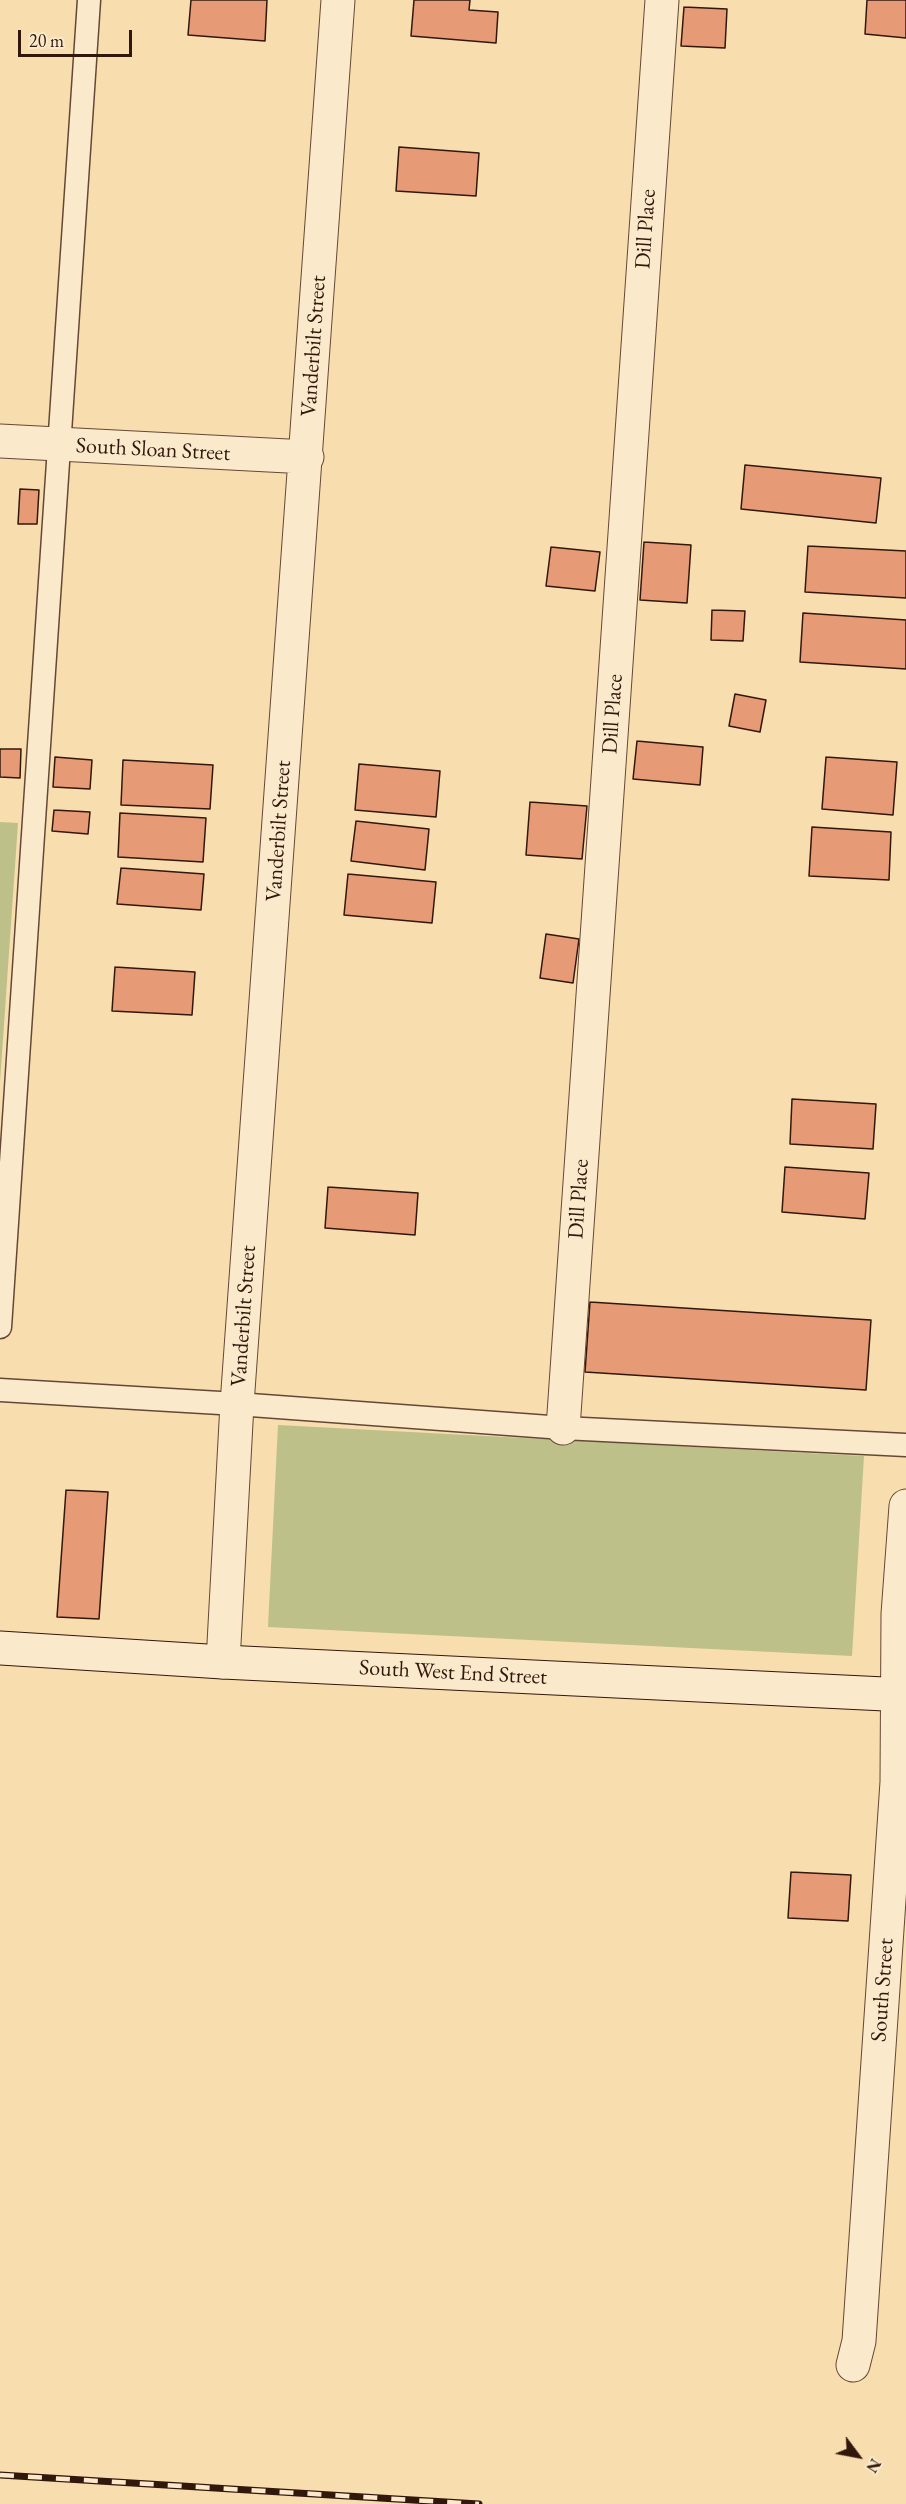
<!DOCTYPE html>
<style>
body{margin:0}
#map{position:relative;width:906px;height:2504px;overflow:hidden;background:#f8ddaf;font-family:"EB Garamond",serif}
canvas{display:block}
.north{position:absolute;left:828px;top:2426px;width:60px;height:60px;-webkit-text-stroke:4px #fae9cb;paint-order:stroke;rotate:122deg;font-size:16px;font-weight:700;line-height:24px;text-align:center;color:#32170d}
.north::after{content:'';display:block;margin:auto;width:21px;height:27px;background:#32170d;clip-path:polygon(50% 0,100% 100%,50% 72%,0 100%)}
.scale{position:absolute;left:18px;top:30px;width:114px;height:27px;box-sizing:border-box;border:3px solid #32170d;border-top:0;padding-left:8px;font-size:18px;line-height:21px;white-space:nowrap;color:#32170d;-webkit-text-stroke:4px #fae9cb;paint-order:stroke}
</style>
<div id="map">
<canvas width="906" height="2504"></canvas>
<div class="north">N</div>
<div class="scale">20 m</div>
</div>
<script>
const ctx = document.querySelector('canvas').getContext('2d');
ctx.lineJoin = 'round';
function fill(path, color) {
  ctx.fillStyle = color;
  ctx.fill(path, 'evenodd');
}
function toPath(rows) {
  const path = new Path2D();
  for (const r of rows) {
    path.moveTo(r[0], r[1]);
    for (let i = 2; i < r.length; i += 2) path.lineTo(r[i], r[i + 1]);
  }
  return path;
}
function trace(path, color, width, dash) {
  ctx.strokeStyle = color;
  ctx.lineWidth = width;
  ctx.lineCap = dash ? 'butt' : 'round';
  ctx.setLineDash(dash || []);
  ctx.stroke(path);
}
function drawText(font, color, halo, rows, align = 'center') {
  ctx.font = font + ' "EB Garamond",serif';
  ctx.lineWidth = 6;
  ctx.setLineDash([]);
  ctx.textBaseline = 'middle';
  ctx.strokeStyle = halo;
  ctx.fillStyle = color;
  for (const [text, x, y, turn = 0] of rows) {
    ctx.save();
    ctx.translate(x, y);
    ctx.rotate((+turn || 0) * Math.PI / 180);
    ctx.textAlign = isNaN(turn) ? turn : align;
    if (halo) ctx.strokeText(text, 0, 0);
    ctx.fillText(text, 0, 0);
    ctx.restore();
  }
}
const green = toPath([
 [0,822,18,823,0,1082],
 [278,1425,864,1456,852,1656,268,1627]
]);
const building = toPath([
 [191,0,267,0,265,41,188,35,191,0],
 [414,0,470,0,469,10,498,12,496,43,411,36,414,0],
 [867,0,906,0,906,38,865,34,867,0],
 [684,7,727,9,725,48,681,46,684,7],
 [399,147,479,153,476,196,396,191,399,147],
 [745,465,881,478,876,523,741,509,745,465],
 [20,489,39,490,37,524,18,524,20,489],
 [644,542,691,545,687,603,640,600,644,542],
 [808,546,906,551,906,598,805,592,808,546],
 [551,547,600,552,595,591,546,586,551,547],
 [712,610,745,611,743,641,711,640,712,610],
 [803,613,906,620,906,669,800,662,803,613],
 [735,694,766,700,760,732,729,726,735,694],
 [637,741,703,747,700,785,633,779,637,741],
 [0,749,21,749,20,778,0,777,0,749],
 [55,757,92,760,90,789,53,787,55,757],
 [826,757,897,762,893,815,822,809,826,757],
 [123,760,213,765,210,809,121,805,123,760],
 [359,764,440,771,436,817,355,810,359,764],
 [530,802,587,806,582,859,526,855,530,802],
 [54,810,90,812,88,834,52,831,54,810],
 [120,813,206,818,203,862,118,857,120,813],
 [356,821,429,829,425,870,351,861,356,821],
 [812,827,891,832,889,880,809,876,812,827],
 [121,868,204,874,201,910,117,904,121,868],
 [348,874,436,882,432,923,344,915,348,874],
 [546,934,579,939,573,983,540,978,546,934],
 [115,967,195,972,192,1015,112,1011,115,967],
 [792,1099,876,1104,873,1149,790,1144,792,1099],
 [785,1167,869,1173,865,1219,782,1212,785,1167],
 [328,1187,418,1193,415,1235,325,1228,328,1187],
 [590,1302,871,1320,866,1390,585,1372,590,1302],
 [66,1490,108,1492,99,1619,57,1617,66,1490],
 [791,1872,851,1875,848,1921,788,1918,791,1872]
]);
const lane = toPath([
 [0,1327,89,0],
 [0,1390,237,1404,563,1428,906,1445]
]);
const street = toPath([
 [0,441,307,457],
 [563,1428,662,0],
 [223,1662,237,1404,338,0],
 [853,2365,859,2341,897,1782,898,1614,906,1506]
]);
const secondary = toPath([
 [0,1648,223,1662,906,1695]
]);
const rail = toPath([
 [0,2475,479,2504]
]);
const streetNames = [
 ["Dill Place",646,229,-86],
 ["Vanderbilt Street",314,346,-86],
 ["South Sloan Street",153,450,3],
 ["Dill Place",613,714,-86],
 ["Vanderbilt Street",279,831,-86],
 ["Dill Place",579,1199,-86],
 ["Vanderbilt Street",244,1316,-86],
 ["South West End Street",453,1673,3],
 ["South Street",883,1990,-86]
];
fill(green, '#bec08a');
fill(building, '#e69b76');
trace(building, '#32170d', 1.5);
trace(lane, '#644836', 25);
trace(street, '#644836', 35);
trace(secondary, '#32170d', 35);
trace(lane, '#fae9cb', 22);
trace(street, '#fae9cb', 33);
trace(secondary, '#fae9cb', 33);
trace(rail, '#32170d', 7);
trace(rail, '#fae9cb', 4.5, [14]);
drawText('22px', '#32170d', '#fae9cb', streetNames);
</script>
